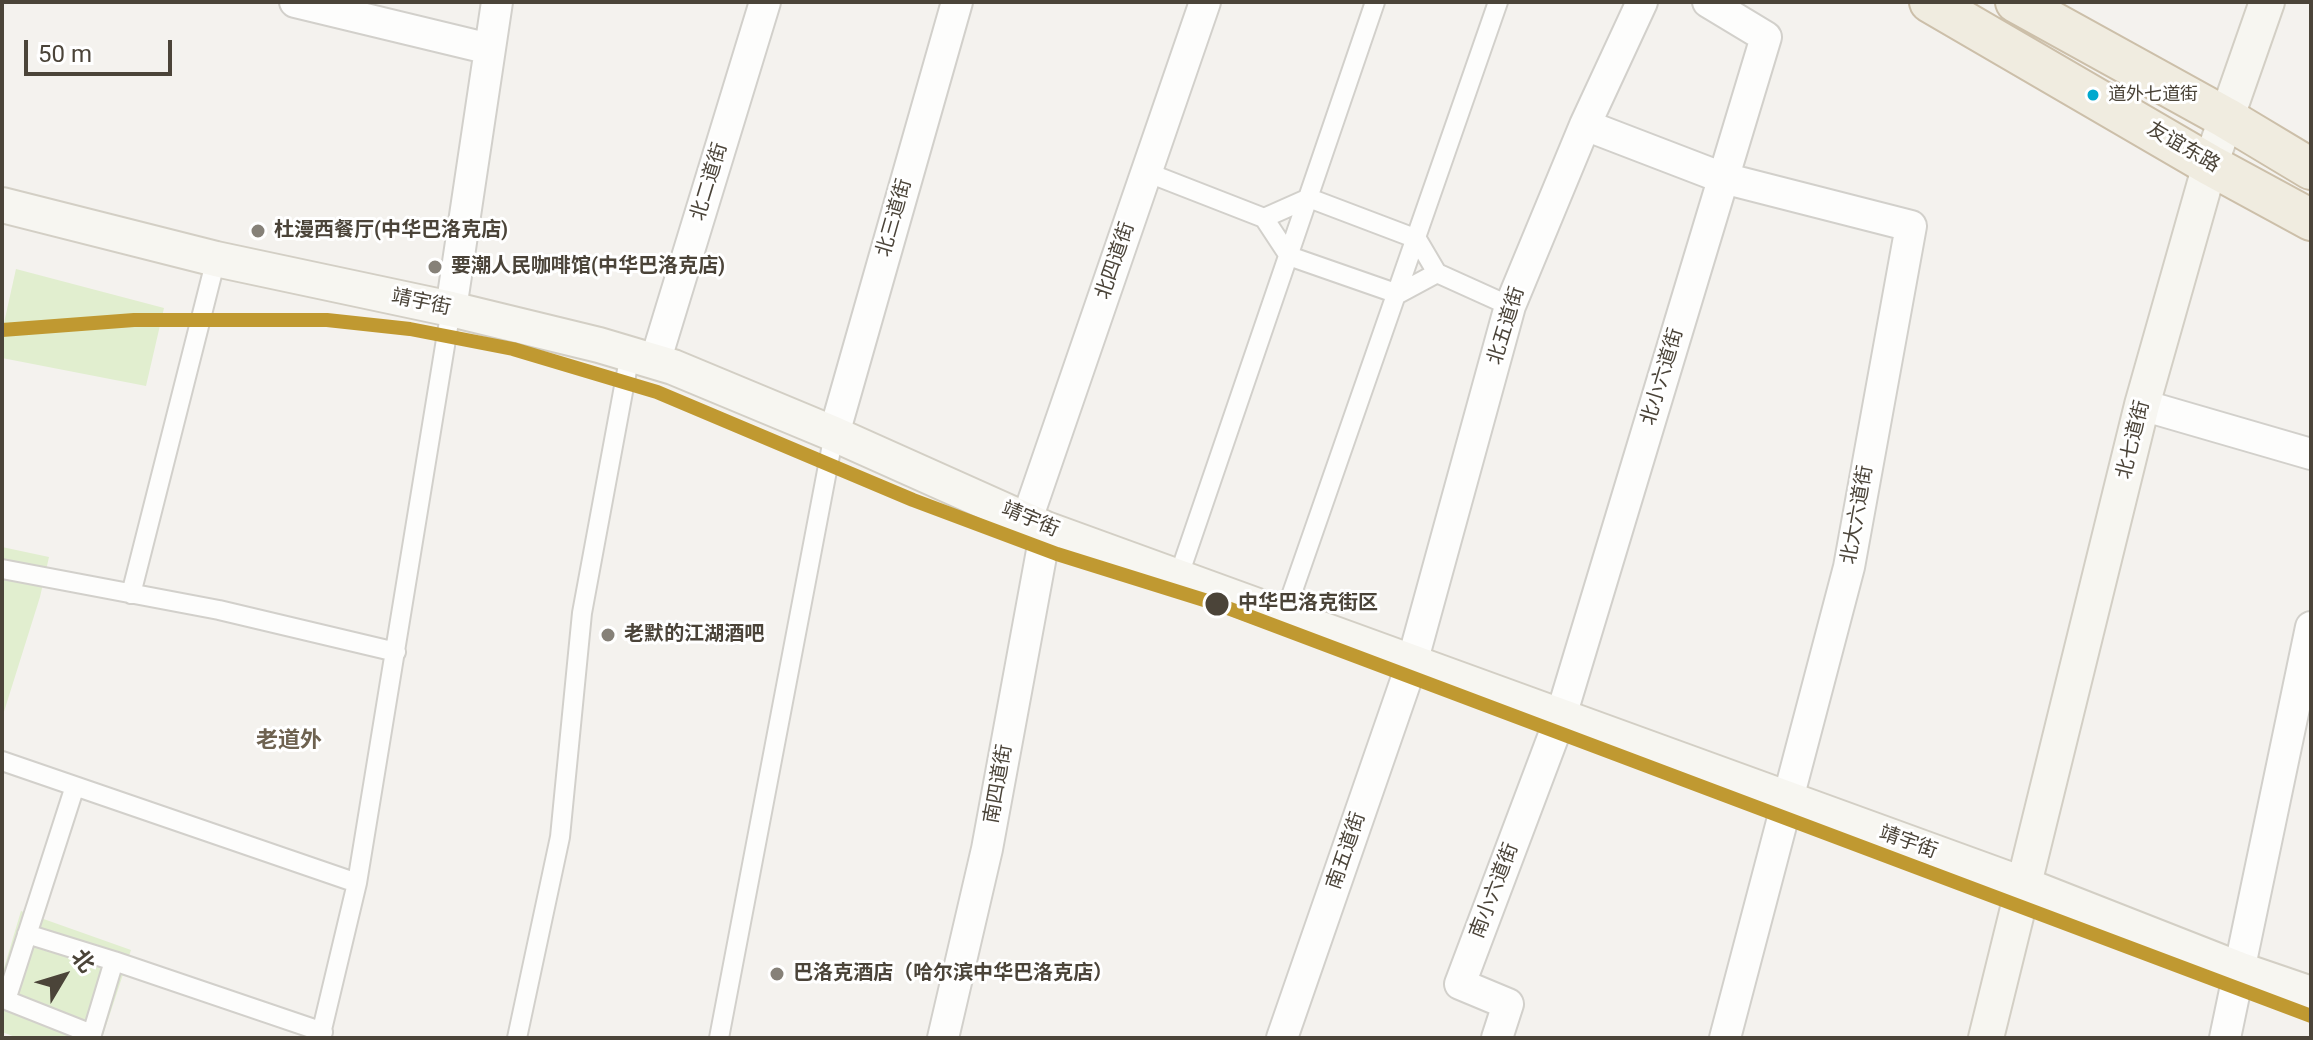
<!DOCTYPE html>
<meta charset="utf-8">
<style>
body{margin:0}
#map{position:relative;width:2313px;height:1040px;overflow:hidden;background:#f4f2ee;font-family:Roboto,"Noto Sans SC",sans-serif}
canvas{display:block}
.frame{position:absolute;inset:0;border:4px solid #4b4439;pointer-events:none}
.north{position:absolute;left:24px;top:936px;width:80px;height:80px;-webkit-text-stroke:6px #fff;paint-order:stroke;rotate:52deg;font-size:22px;font-weight:700;line-height:32px;text-align:center;color:#4b4439}
.north::after{content:'';display:block;margin:auto;width:28px;height:36px;background:#4b4439;clip-path:polygon(50% 0,100% 100%,50% 72%,0 100%)}
.scale{position:absolute;left:24px;top:40px;width:148px;height:36px;box-sizing:border-box;border:4px solid #4b4439;border-top:0;padding-left:10px;font-size:24px;line-height:28px;white-space:nowrap;color:#4b4439;-webkit-text-stroke:6px #fff;paint-order:stroke}
</style>
<div id="map">
<canvas width="2313" height="1040"></canvas>
<div class="frame"></div>
<div class="north">北</div>
<div class="scale">50 m</div>
</div>
<script>
const ctx = document.querySelector('canvas').getContext('2d');
ctx.lineJoin = 'round';
function fill(path, color) {
  ctx.fillStyle = color;
  ctx.fill(path, 'evenodd');
}
function toPath(rows) {
  const path = new Path2D();
  for (const r of rows) {
    path.moveTo(r[0], r[1]);
    for (let i = 2; i < r.length; i += 2) path.lineTo(r[i], r[i + 1]);
  }
  return path;
}
function trace(path, color, width, dash) {
  ctx.strokeStyle = color;
  ctx.lineWidth = width;
  ctx.lineCap = dash ? 'butt' : 'round';
  ctx.setLineDash(dash || []);
  ctx.stroke(path);
}
function drawText(font, color, halo, rows, align = 'center') {
  ctx.font = font + ' Roboto,"Noto Sans SC",sans-serif';
  ctx.lineWidth = 6;
  ctx.setLineDash([]);
  ctx.textBaseline = 'middle';
  ctx.strokeStyle = halo;
  ctx.fillStyle = color;
  for (const [text, x, y, turn = 0] of rows) {
    ctx.save();
    ctx.translate(x, y);
    ctx.rotate((+turn || 0) * Math.PI / 180);
    ctx.textAlign = isNaN(turn) ? turn : align;
    if (halo) ctx.strokeText(text, 0, 0);
    ctx.fillText(text, 0, 0);
    ctx.restore();
  }
}
const green = toPath([
 [16,269,164,308,146,386,2,358,2,332],
 [2,547,49,557,40,597,2,718],
 [21,911,131,950,102,1038,18,1038,2,1032,2,975]
]);
const pedestrian = toPath([
 [1146,172,1264,218,1309,198,1417,239,1437,273,1510,306],
 [1264,218,1289,256,1398,294,1437,273],
 [2,569,219,610,396,652],
 [1178,578,1375,2],
 [131,594,216,259],
 [1283,619,1498,2],
 [2,761,357,883],
 [114,961,323,1032],
 [2,998,6,1000,75,786],
 [6,1000,92,1034,114,961,27,934],
 [320,1038,357,883,451,309],
 [517,1038,560,837,582,613,630,354],
 [719,1038,834,434]
]);
const tertiary = toPath([
 [295,2,490,49],
 [1585,125,1723,178,1911,226,1849,567,1725,1038],
 [451,309,497,2],
 [655,362,765,2],
 [2142,405,2311,454],
 [834,434,957,2],
 [1027,519,1205,2],
 [943,1038,987,849,1046,529],
 [1282,1038,1412,663,1510,306,1585,125,1642,2],
 [1497,1038,1508,1004,1460,984,1561,716,1766,37,1708,2],
 [2225,1038,2311,627]
]);
const secondary = toPath([
 [2,205,216,259,451,309,599,345,673,367,834,434,1046,529,2022,884,2241,970,2311,994],
 [1986,1038,2142,405,2210,165,2267,2]
]);
const trunk = toPath([
 [1930,2,2210,165,2311,220],
 [2016,2,2226,118,2311,169]
]);
const metro1 = toPath([
 [2,330,134,320,327,320,410,329,513,349,657,392,913,500,1057,554,1217,604,2311,1016]
]);
const markers = [
 [2093,95,7,"#00a9ce"],
 [258,231,8,"#868178"],
 [435,267,8,"#868178"],
 [1217,604,13,"#4b4439"],
 [608,635,8,"#868178"],
 [777,974,8,"#868178"]
];
const busNames = [
 ["道外七道街",2108,95]
];
const streetNames = [
 ["友谊东路",2183,148,30],
 ["北二道街",710,182,-73],
 ["北三道街",895,218,-74],
 ["北四道街",1116,261,-71],
 ["靖宇街",421,303,12],
 ["北五道街",1507,326,-73],
 ["北小六道街",1663,377,-73],
 ["北七道街",2134,440,-76],
 ["北大六道街",1858,515,-80],
 ["靖宇街",1030,520,23],
 ["南四道街",999,784,-80],
 ["靖宇街",1908,843,20],
 ["南五道街",1347,851,-71],
 ["南小六道街",1495,891,-69]
];
const poiNames = [
 ["杜漫西餐厅(中华巴洛克店)",274,231],
 ["要潮人民咖啡馆(中华巴洛克店)",451,267],
 ["老默的江湖酒吧",624,635],
 ["巴洛克酒店（哈尔滨中华巴洛克店）",793,974]
];
const stopNames = [
 ["中华巴洛克街区",1238,604]
];
const neighbourhoodNames = [
 ["老道外",289,741]
];
fill(green, '#e1eecf');
trace(pedestrian, '#d2d0cb', 22);
trace(tertiary, '#d2d0cb', 34);
trace(secondary, '#d3cfc5', 38);
trace(trunk, '#ccbfa9', 44);
trace(pedestrian, '#fdfdfc', 18);
trace(tertiary, '#fdfdfc', 30);
trace(secondary, '#f7f6f1', 34);
trace(trunk, '#f0ece0', 40);
trace(metro1, '#c09931', 14);
for (const [x, y, r, color] of markers) {
  const dot = new Path2D();
  dot.arc(x, y, r, 0, 2 * Math.PI);
  ctx.fillStyle = color;
  ctx.fill(dot);
  trace(dot, '#fff', 3);
}
drawText('18px', '#4b4439', '#fff', busNames, 'left');
drawText('20px', '#4b4439', '#fff', streetNames);
drawText('bold 20px', '#4b4439', '#fff', poiNames, 'left');
drawText('bold 20px', '#4b4439', '#fff', stopNames, 'left');
drawText('bold 22px', '#6e6250', '#fff', neighbourhoodNames);
</script>
